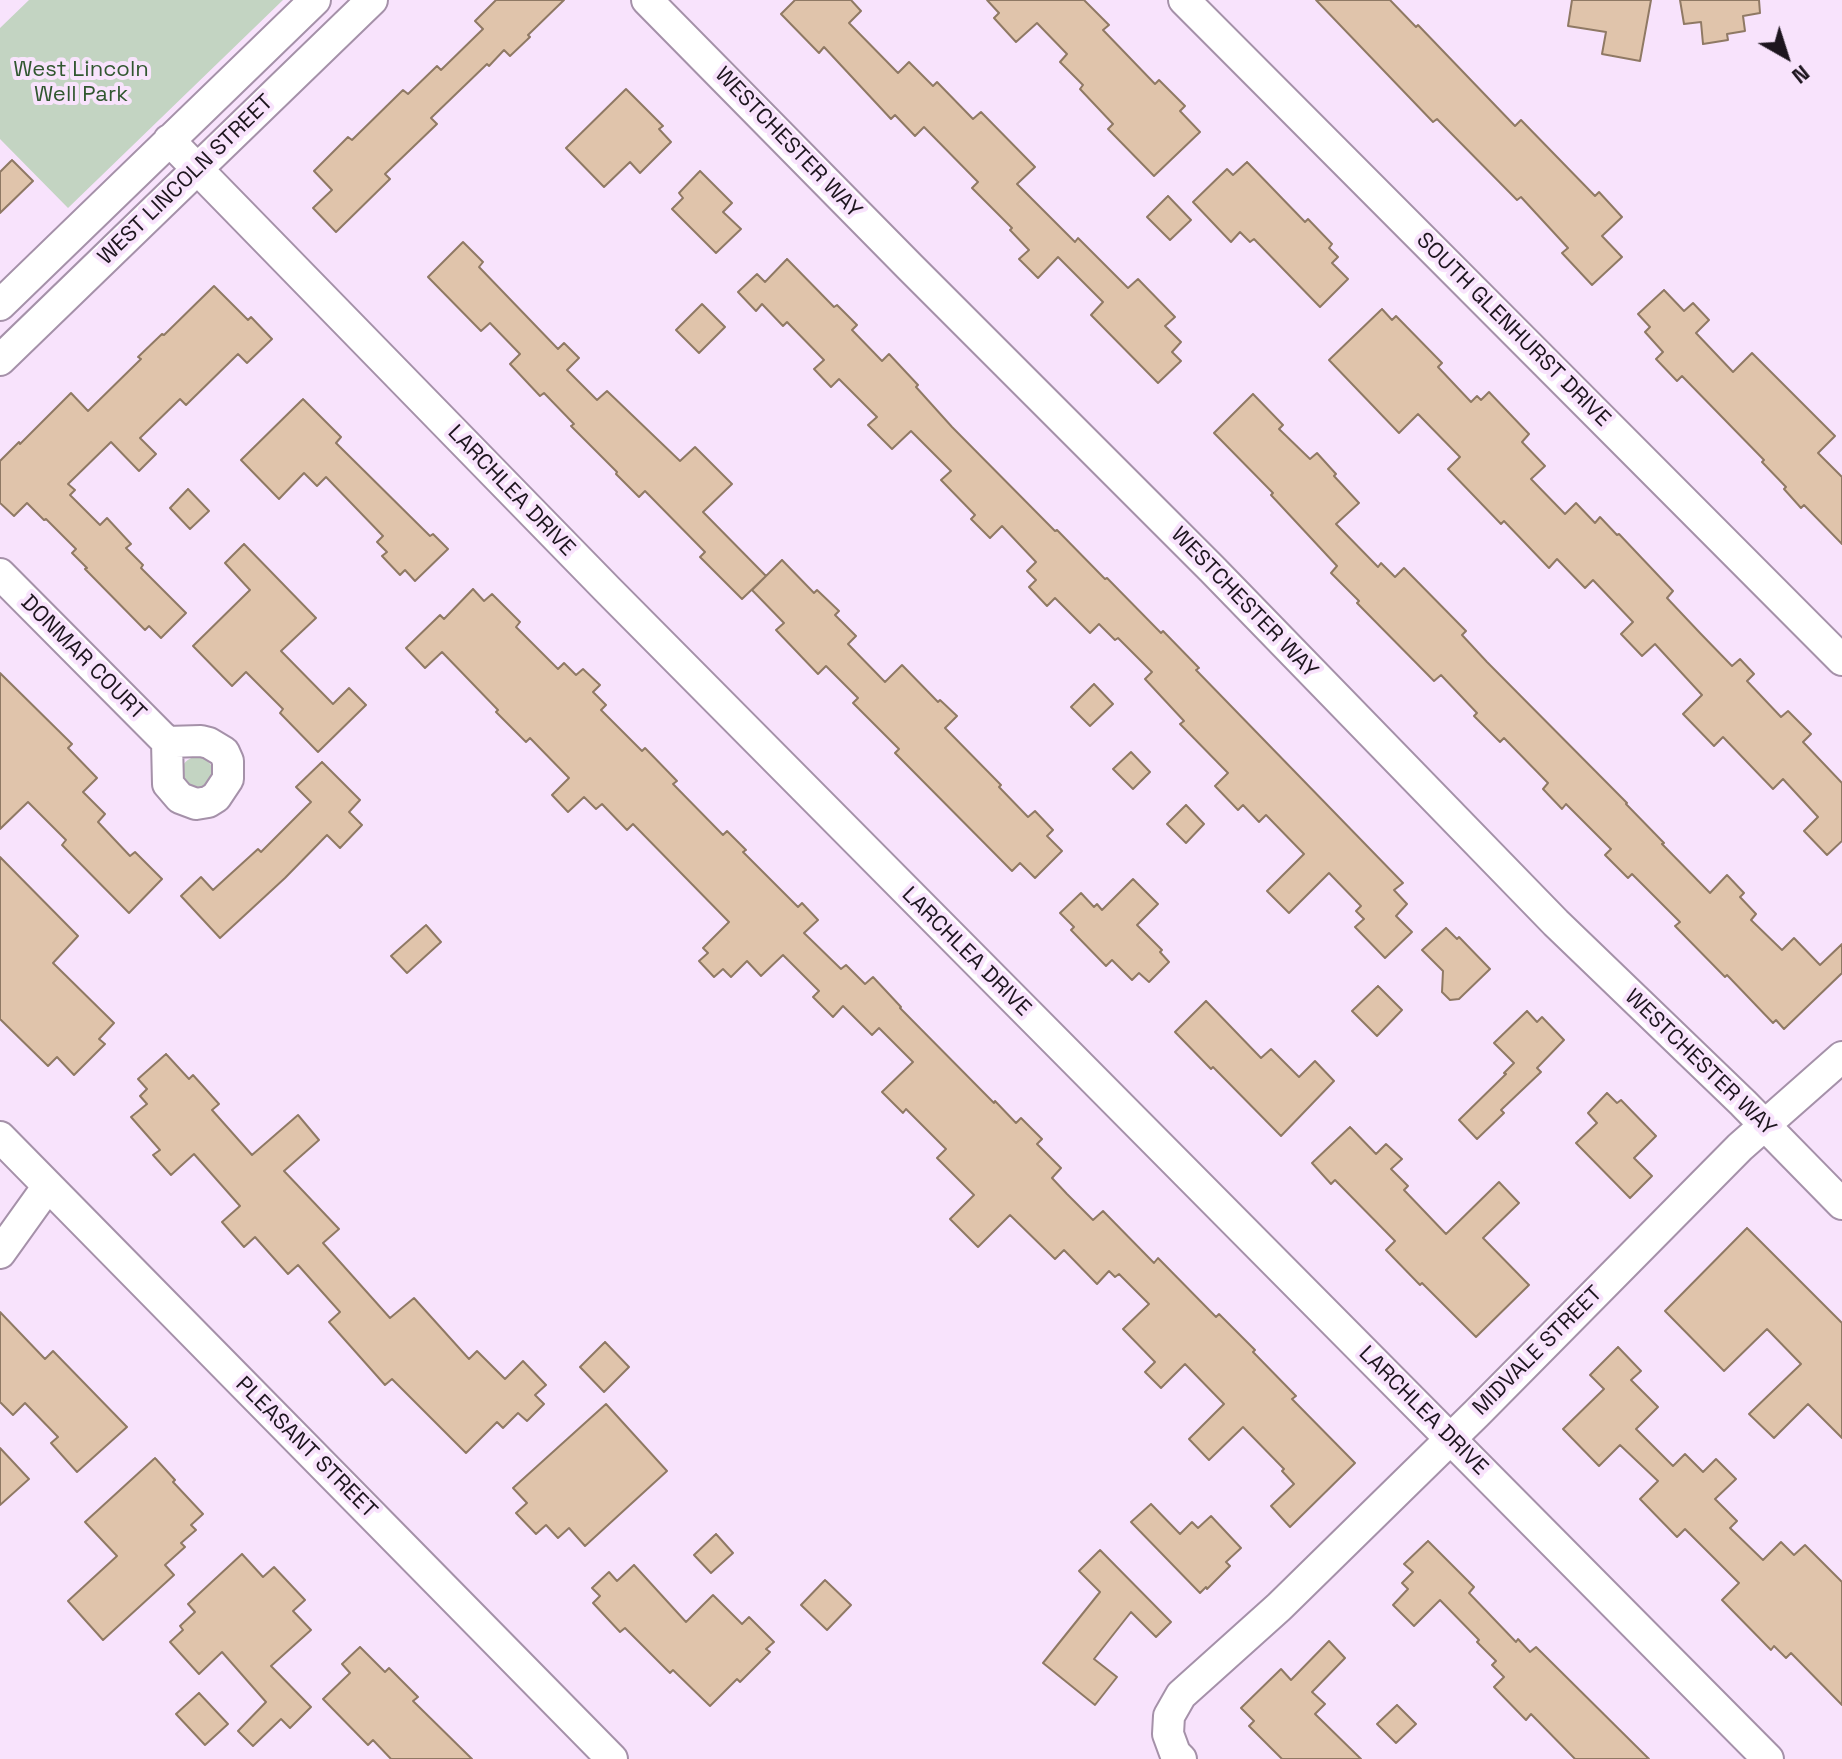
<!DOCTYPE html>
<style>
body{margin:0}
#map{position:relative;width:1842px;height:1759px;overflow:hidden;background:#f8e3fc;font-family:"Space Grotesk",sans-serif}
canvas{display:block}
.north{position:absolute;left:1746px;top:16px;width:80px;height:80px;-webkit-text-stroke:6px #f8e3fc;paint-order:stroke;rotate:141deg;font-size:22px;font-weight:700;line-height:32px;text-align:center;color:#1d151e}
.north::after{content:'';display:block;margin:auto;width:28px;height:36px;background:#1d151e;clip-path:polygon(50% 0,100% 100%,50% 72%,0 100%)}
</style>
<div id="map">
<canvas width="1842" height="1759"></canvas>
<div class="north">N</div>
</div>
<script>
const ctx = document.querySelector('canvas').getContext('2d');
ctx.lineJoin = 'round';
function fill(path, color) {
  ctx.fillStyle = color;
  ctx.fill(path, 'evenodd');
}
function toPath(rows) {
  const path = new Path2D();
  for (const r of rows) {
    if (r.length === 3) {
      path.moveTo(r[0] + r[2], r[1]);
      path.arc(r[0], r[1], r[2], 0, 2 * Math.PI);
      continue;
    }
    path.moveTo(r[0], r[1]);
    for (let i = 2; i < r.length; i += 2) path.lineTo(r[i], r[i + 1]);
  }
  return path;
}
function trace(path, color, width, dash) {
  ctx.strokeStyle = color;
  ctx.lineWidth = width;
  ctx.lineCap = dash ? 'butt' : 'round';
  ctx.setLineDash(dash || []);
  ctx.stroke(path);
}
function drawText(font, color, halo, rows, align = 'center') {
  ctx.font = font + ' "Space Grotesk",sans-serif';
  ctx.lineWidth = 8;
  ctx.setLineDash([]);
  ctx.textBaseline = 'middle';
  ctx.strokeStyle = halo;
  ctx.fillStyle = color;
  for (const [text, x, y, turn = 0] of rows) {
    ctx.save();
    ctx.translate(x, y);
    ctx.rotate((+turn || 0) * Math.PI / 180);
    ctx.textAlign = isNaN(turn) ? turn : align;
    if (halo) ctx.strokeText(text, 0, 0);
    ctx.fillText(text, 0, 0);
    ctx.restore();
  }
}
const green = toPath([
 [29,0,283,0,68,208,0,139,0,28],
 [197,773,16]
]);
const building = toPath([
 [496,0,564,0,528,35,530,37,510,56,504,50,489,66,487,64,431,118,437,124,385,174,390,179,336,232,313,208,332,190,314,171,348,137,352,140,403,90,408,94,437,66,441,70,483,29,475,21,496,0],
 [795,0,851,0,861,11,849,23,898,73,909,62,933,86,937,82,973,119,981,112,1035,167,1017,184,1075,242,1078,238,1128,288,1138,279,1175,317,1165,326,1181,342,1172,352,1181,361,1158,383,1091,315,1103,302,1058,257,1038,278,1019,259,1029,250,1010,230,1012,228,972,188,978,182,924,127,915,136,895,115,891,119,824,47,819,53,781,14,795,0],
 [987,0,1084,0,1109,25,1103,30,1155,84,1159,80,1185,106,1180,111,1200,132,1154,176,1108,129,1113,124,1080,89,1083,85,1060,62,1067,54,1037,23,1016,42,994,18,999,13,987,0],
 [1316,0,1390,0,1416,27,1418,25,1515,126,1521,120,1595,196,1599,192,1622,217,1602,236,1622,257,1592,285,1562,253,1568,248,1521,197,1517,200,1437,119,1433,122,1316,0],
 [1572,0,1651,0,1640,61,1602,54,1606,32,1568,26,1572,0],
 [1680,0,1759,0,1760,13,1743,16,1745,31,1727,34,1728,40,1703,44,1701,22,1684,24,1680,0],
 [626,89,663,126,659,129,671,142,640,173,630,162,604,187,566,148,626,89],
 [12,160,33,181,0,213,0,172,12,160],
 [1247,162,1305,222,1308,219,1332,244,1329,248,1338,257,1332,263,1348,279,1320,307,1254,239,1250,242,1240,232,1231,242,1193,202,1227,169,1233,175,1247,162],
 [700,171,732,203,723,212,741,229,716,253,672,209,683,198,679,193,700,171],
 [1168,196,1191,220,1170,240,1147,217,1168,196],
 [463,242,483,262,479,267,558,349,564,343,579,358,567,370,597,400,607,391,680,461,695,447,732,484,703,512,766,576,742,599,700,557,705,552,645,491,639,497,616,474,617,472,571,426,574,424,544,393,540,396,510,364,520,354,490,323,481,331,428,277,463,242],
 [787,259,834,307,837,305,857,325,852,330,882,361,889,354,918,385,916,387,952,427,1055,531,1057,530,1105,579,1107,578,1161,633,1163,631,1199,668,1196,670,1403,883,1394,890,1407,904,1396,916,1412,932,1385,958,1355,927,1364,919,1356,911,1361,906,1329,873,1289,913,1267,891,1304,854,1266,815,1259,822,1243,805,1238,810,1215,786,1228,773,1180,724,1184,721,1145,679,1152,672,1118,638,1115,640,1099,624,1090,633,1055,598,1047,606,1029,587,1036,580,1027,571,1036,562,1002,526,990,538,971,519,975,515,941,480,951,471,911,431,892,449,868,425,877,417,839,379,831,387,814,369,824,360,787,322,783,326,762,304,756,311,738,292,757,274,765,282,787,259],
 [214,286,248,320,251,317,272,339,247,363,238,354,186,405,180,399,140,438,156,454,139,471,111,442,68,484,75,490,70,495,100,525,107,518,131,544,126,548,143,565,141,568,186,613,161,638,149,626,145,630,85,569,87,568,72,553,76,549,46,519,44,520,27,503,14,516,0,503,0,461,19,442,20,444,71,393,88,411,141,359,138,357,162,334,164,335,214,286],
 [1664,290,1684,311,1693,303,1709,320,1696,333,1733,372,1752,353,1835,436,1818,453,1842,477,1842,544,1804,505,1801,508,1784,489,1786,487,1762,462,1764,460,1682,376,1677,381,1656,359,1663,352,1645,332,1650,327,1638,314,1664,290],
 [702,304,725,327,699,353,676,330,702,304],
 [1382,309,1392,320,1396,316,1442,363,1438,367,1471,402,1477,396,1481,400,1489,392,1529,434,1522,442,1545,466,1531,479,1565,514,1576,503,1595,523,1600,517,1617,535,1619,534,1673,591,1667,598,1700,633,1732,666,1740,659,1754,674,1747,681,1781,717,1788,711,1811,734,1803,742,1842,783,1842,841,1827,855,1804,831,1818,817,1783,779,1773,789,1723,737,1714,746,1683,714,1702,695,1655,644,1642,656,1621,634,1633,622,1593,580,1585,588,1557,559,1549,568,1504,521,1501,524,1448,469,1460,457,1418,414,1399,433,1329,360,1382,309],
 [1253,394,1283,425,1279,429,1310,459,1317,453,1336,474,1334,476,1359,503,1336,524,1378,567,1381,563,1395,577,1404,568,1466,631,1462,635,1487,662,1627,803,1626,804,1664,843,1662,844,1710,893,1727,875,1744,893,1740,897,1756,914,1751,920,1782,950,1794,938,1820,965,1842,944,1842,973,1784,1029,1776,1020,1773,1023,1727,975,1725,977,1675,926,1680,922,1632,874,1628,878,1605,855,1611,849,1566,804,1562,809,1543,789,1548,783,1504,738,1500,742,1474,716,1477,713,1441,675,1434,681,1357,603,1359,601,1331,573,1337,566,1271,495,1273,493,1214,433,1253,394],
 [303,399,341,437,336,443,430,536,433,534,448,549,415,581,405,570,400,575,382,556,387,552,377,542,383,536,326,477,317,486,304,473,279,499,241,460,303,399],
 [188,489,209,511,190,529,170,508,188,489],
 [244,544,316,618,281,651,333,704,349,688,366,705,318,752,280,713,283,709,246,672,232,686,193,646,250,590,225,563,244,544],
 [782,560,814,593,817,590,839,611,835,615,856,636,848,644,885,682,902,665,938,702,940,700,957,716,945,728,1001,785,999,787,1028,817,1035,811,1053,830,1047,836,1062,851,1035,878,1020,863,1012,871,895,753,899,749,853,703,858,698,826,666,818,674,776,630,784,623,752,590,782,560],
 [473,589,484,601,492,594,520,622,516,627,558,669,564,663,576,675,583,669,600,685,593,692,606,705,601,710,642,751,645,748,677,781,673,784,723,835,727,831,746,850,743,852,798,907,802,903,818,920,804,933,841,969,846,965,865,984,873,977,901,1007,900,1008,994,1103,995,1101,1016,1123,1021,1118,1042,1139,1037,1144,1061,1168,1052,1178,1067,1194,1093,1220,1103,1211,1154,1263,1158,1258,1216,1317,1219,1314,1255,1350,1253,1352,1296,1396,1292,1399,1355,1463,1290,1527,1271,1506,1294,1484,1282,1471,1284,1469,1243,1427,1209,1460,1189,1439,1224,1404,1185,1364,1161,1388,1145,1372,1155,1362,1123,1329,1149,1304,1119,1274,1115,1277,1109,1271,1097,1284,1064,1250,1055,1259,1010,1215,978,1247,950,1219,974,1195,937,1158,946,1149,906,1109,903,1113,882,1092,913,1062,879,1028,872,1035,843,1006,833,1017,813,997,819,991,783,955,761,976,747,961,731,977,723,969,714,977,699,961,708,953,703,948,729,922,633,824,627,830,602,804,596,809,584,797,568,812,552,795,569,778,530,738,526,742,496,712,498,710,442,652,425,668,406,648,440,615,444,619,473,589],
 [0,673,72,744,68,748,97,778,83,792,105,814,98,822,130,856,135,852,162,879,129,913,62,845,66,840,28,802,0,829,0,673],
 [1094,684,1113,704,1090,726,1071,707,1094,684],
 [1131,752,1150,772,1133,789,1113,769,1131,752],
 [322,762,360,800,349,812,362,825,340,848,327,835,285,878,220,938,181,896,201,877,213,890,258,849,261,852,311,802,296,787,322,762],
 [1186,805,1204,824,1186,843,1167,824,1186,805],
 [0,857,78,936,53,963,114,1023,99,1039,105,1044,74,1075,57,1057,48,1066,0,1019,0,857],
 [1133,879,1158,904,1137,925,1162,950,1160,952,1169,962,1149,982,1139,973,1132,980,1112,960,1106,966,1071,930,1074,927,1060,913,1081,893,1094,907,1097,904,1102,910,1133,879],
 [426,925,441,942,407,973,391,956,426,925],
 [1446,928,1457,939,1459,937,1490,969,1459,999,1450,1000,1442,992,1443,971,1422,950,1446,928],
 [1378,986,1402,1010,1377,1036,1352,1011,1378,986],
 [1206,1001,1261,1058,1271,1049,1299,1077,1315,1061,1334,1081,1281,1136,1213,1067,1211,1069,1175,1032,1206,1001],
 [1527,1011,1537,1022,1542,1017,1564,1040,1537,1068,1541,1072,1501,1110,1504,1113,1477,1139,1459,1120,1506,1074,1504,1073,1514,1063,1494,1043,1527,1011],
 [166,1054,189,1079,193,1075,219,1104,212,1110,252,1155,298,1115,319,1140,284,1171,339,1229,323,1243,390,1318,414,1298,469,1359,477,1351,505,1379,523,1361,546,1385,535,1395,544,1404,527,1421,518,1413,503,1428,497,1422,466,1453,392,1379,385,1385,329,1322,340,1312,298,1265,288,1274,255,1237,244,1247,222,1222,240,1206,194,1154,171,1175,153,1155,160,1150,131,1117,147,1104,140,1096,147,1089,138,1079,166,1054],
 [1607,1093,1617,1103,1621,1100,1656,1136,1634,1158,1652,1176,1630,1198,1576,1143,1597,1123,1588,1113,1607,1093],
 [1350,1127,1376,1154,1386,1144,1402,1159,1391,1169,1408,1186,1404,1190,1446,1234,1499,1182,1519,1203,1483,1238,1529,1285,1476,1337,1422,1283,1420,1285,1386,1250,1395,1241,1335,1180,1331,1184,1312,1163,1350,1127],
 [1747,1228,1842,1323,1842,1438,1808,1404,1774,1438,1749,1414,1801,1364,1767,1329,1724,1371,1665,1311,1747,1228],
 [0,1312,45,1359,53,1351,127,1427,77,1472,51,1443,58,1437,25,1403,13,1415,0,1402,0,1312],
 [605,1342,629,1367,604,1392,580,1367,605,1342],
 [1618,1347,1641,1371,1631,1380,1658,1407,1636,1429,1673,1466,1685,1454,1703,1472,1716,1459,1736,1479,1715,1499,1737,1521,1730,1528,1763,1560,1781,1542,1794,1555,1805,1545,1842,1582,1842,1705,1791,1653,1786,1658,1774,1646,1771,1650,1722,1600,1739,1583,1685,1529,1677,1537,1640,1499,1658,1481,1620,1445,1599,1466,1563,1429,1604,1389,1590,1375,1618,1347],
 [606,1404,667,1471,585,1546,569,1528,558,1538,546,1525,536,1534,516,1513,527,1503,513,1488,606,1404],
 [0,1448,29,1479,0,1505,0,1448],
 [155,1458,175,1480,173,1482,203,1514,191,1525,196,1530,181,1543,185,1547,165,1565,174,1575,103,1640,68,1601,117,1556,85,1522,155,1458],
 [1151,1504,1180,1534,1192,1522,1198,1528,1211,1516,1241,1548,1226,1562,1230,1566,1207,1589,1206,1587,1200,1593,1131,1522,1151,1504],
 [716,1534,733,1553,711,1573,694,1555,716,1534],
 [1428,1541,1474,1587,1469,1593,1516,1642,1518,1639,1530,1652,1536,1647,1649,1759,1575,1759,1531,1714,1526,1720,1494,1687,1504,1677,1492,1665,1496,1661,1477,1642,1479,1640,1440,1600,1414,1626,1393,1605,1408,1589,1402,1583,1413,1572,1404,1564,1428,1541],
 [1100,1550,1171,1622,1156,1637,1131,1612,1094,1659,1117,1677,1095,1705,1043,1663,1100,1592,1079,1571,1100,1550],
 [242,1554,263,1577,274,1567,305,1600,293,1611,311,1630,271,1666,311,1707,290,1728,281,1719,253,1746,238,1731,266,1702,222,1652,199,1674,170,1642,183,1630,180,1626,195,1612,188,1604,242,1554],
 [634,1565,686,1622,713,1595,742,1624,749,1617,774,1642,766,1649,770,1652,740,1682,737,1679,710,1706,673,1670,670,1673,625,1628,620,1632,593,1603,600,1596,592,1588,609,1572,617,1581,634,1565],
 [825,1580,851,1605,827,1630,801,1605,825,1580],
 [1329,1641,1345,1658,1312,1692,1325,1704,1315,1714,1361,1759,1282,1759,1249,1726,1254,1721,1241,1708,1281,1669,1291,1680,1329,1641],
 [360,1647,385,1672,389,1668,418,1697,413,1701,472,1759,391,1759,373,1740,368,1745,323,1699,350,1673,342,1664,360,1647],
 [199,1693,228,1724,205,1745,176,1714,199,1693],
 [1397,1705,1416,1724,1396,1743,1377,1724,1397,1705]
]);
const minor = toPath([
 [647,0,910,267,1212,569,1556,923,1743,1103,1842,1204],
 [1184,0,1842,660],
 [169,140,607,589,1768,1759],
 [0,305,315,0],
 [0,360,372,0],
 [0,574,167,742,168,784,180,798,196,804,208,802,216,797,228,779,228,761,224,752,209,743,201,741,167,742],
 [0,1137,612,1759],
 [0,1253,48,1186],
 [1181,1759,1175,1753,1168,1734,1169,1716,1181,1695,1279,1607,1477,1413,1740,1147,1842,1057]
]);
const parkNames = [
 ["West Lincoln",81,70],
 ["Well Park",81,95]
];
const streetNames = [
 ["WESTCHESTER WAY",788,143,46],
 ["WEST LINCOLN STREET",186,180,-44],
 ["SOUTH GLENHURST DRIVE",1513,330,45],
 ["LARCHLEA DRIVE",511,491,46],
 ["WESTCHESTER WAY",1244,603,46],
 ["DONMAR COURT",83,658,45],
 ["LARCHLEA DRIVE",966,952,45],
 ["WESTCHESTER WAY",1700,1063,44],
 ["MIDVALE STREET",1538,1351,-45],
 ["LARCHLEA DRIVE",1423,1411,45],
 ["PLEASANT STREET",306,1448,45]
];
fill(green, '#c3d4c2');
fill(building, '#e0c4ab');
trace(building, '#8f7964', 2);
trace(minor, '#a591a9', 34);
trace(minor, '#fff', 30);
drawText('22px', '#315730', '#f8e3fc', parkNames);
drawText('22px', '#1d151e', '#f8e3fc', streetNames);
</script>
